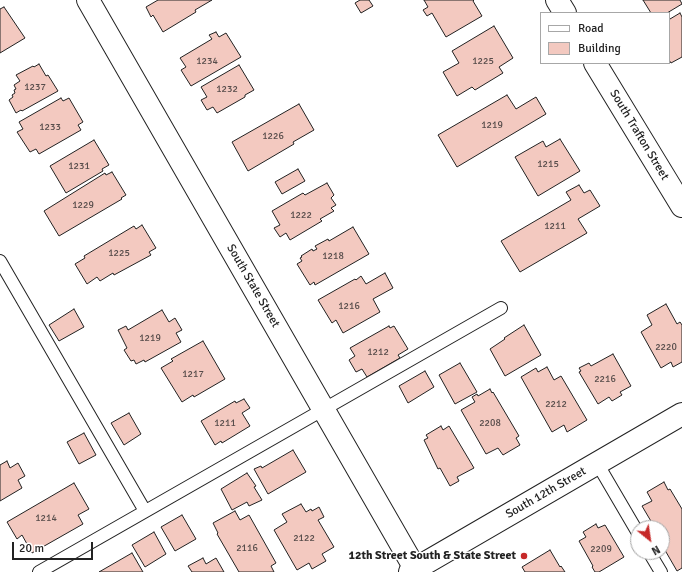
<!DOCTYPE html>
<style>
body{margin:0}
#map{position:relative;width:682px;height:572px;overflow:hidden;background:#fff;font-family:Signika,sans-serif}
canvas{display:block}
.legend{position:absolute;left:540px;top:12px;width:130px;height:52px;box-sizing:border-box;background:#fff;border:1px solid #a7a7a7;margin:0;padding:5px 7px;list-style:none;font-size:12px;color:#222}
.legend li{display:flex;align-items:center;gap:8px;height:20px}
.legend b{width:20px;border:1px solid #a7a7a7}
.north{position:absolute;left:630px;top:520px;width:40px;height:40px;box-sizing:border-box;background:#fff;border:1px solid #a7a7a7;border-radius:50%;rotate:150deg;font-size:11px;font-weight:700;line-height:16px;text-align:center;color:#222}
.north::after{content:'';display:block;margin:auto;width:14px;height:18px;background:#c62828;clip-path:polygon(50% 0,100% 100%,50% 72%,0 100%)}
.scale{position:absolute;left:12px;top:542px;width:81px;height:18px;box-sizing:border-box;border:2px solid #222;border-top:0;padding-left:5px;font-size:12px;line-height:14px;white-space:nowrap;color:#222;-webkit-text-stroke:3px #fff;paint-order:stroke}
</style>
<div id="map">
<canvas width="682" height="572"></canvas>
<ul class="legend">
<li><b style="height:5px;background:#fff"></b>Road</li>
<li><b style="height:11px;background:#f3c9c0"></b>Building</li>
</ul>
<div class="north">N</div>
<div class="scale">20 m</div>
</div>
<script>
const ctx = document.querySelector('canvas').getContext('2d');
ctx.lineJoin = 'round';
function fill(path, color) {
  ctx.fillStyle = color;
  ctx.fill(path, 'evenodd');
}
function toPath(rows) {
  const path = new Path2D();
  for (const r of rows) {
    path.moveTo(r[0], r[1]);
    for (let i = 2; i < r.length; i += 2) path.lineTo(r[i], r[i + 1]);
  }
  return path;
}
function trace(path, color, width, dash) {
  ctx.strokeStyle = color;
  ctx.lineWidth = width;
  ctx.lineCap = dash ? 'butt' : 'round';
  ctx.setLineDash(dash || []);
  ctx.stroke(path);
}
function drawText(font, color, halo, rows, align = 'center') {
  ctx.font = font + ' Signika,sans-serif';
  ctx.lineWidth = 3;
  ctx.setLineDash([]);
  ctx.textBaseline = 'middle';
  ctx.strokeStyle = halo;
  ctx.fillStyle = color;
  for (const [text, x, y, turn = 0] of rows) {
    ctx.save();
    ctx.translate(x, y);
    ctx.rotate((+turn || 0) * Math.PI / 180);
    ctx.textAlign = isNaN(turn) ? turn : align;
    if (halo) ctx.strokeText(text, 0, 0);
    ctx.fillText(text, 0, 0);
    ctx.restore();
  }
}
const building = toPath([
 [158,0,212,0,195,10,196,12,163,32,153,15,151,17,146,7,158,0],
 [360,0,369,0,373,6,361,13,355,3,360,0],
 [424,0,474,0,473,1,482,16,446,37,432,13,427,16,423,10,428,7,424,0],
 [643,0,680,0,682,4,667,13,651,13,643,0],
 [4,7,25,38,0,53,0,9,4,7],
 [680,13,682,17,682,57,671,63,669,60,669,17,670,19,680,13],
 [494,26,513,58,499,67,503,73,475,90,472,87,457,96,443,72,459,63,452,51,494,26],
 [216,32,219,37,226,33,241,57,191,86,181,70,186,67,180,58,212,39,209,35,216,32],
 [39,64,46,76,48,75,58,91,22,111,21,110,16,113,9,100,13,97,12,95,15,93,14,90,16,89,14,85,20,81,16,75,33,66,34,67,39,64],
 [239,65,254,90,245,95,245,97,217,113,213,107,207,110,201,100,207,97,201,87,239,65],
 [507,95,516,109,536,97,546,114,457,167,438,135,507,95],
 [61,98,63,101,69,98,83,122,78,125,81,130,39,154,36,149,30,152,17,132,23,129,19,122,61,98],
 [299,104,314,130,293,142,294,144,248,171,232,142,299,104],
 [560,139,580,171,538,196,515,157,543,141,546,147,560,139],
 [94,140,109,165,102,169,103,171,66,193,50,166,94,140],
 [298,169,305,181,282,194,275,182,298,169],
 [112,172,126,195,121,198,122,199,59,236,44,211,105,173,106,175,112,172],
 [327,183,334,195,331,198,336,205,331,208,334,211,320,219,322,221,290,240,286,233,280,237,274,228,280,225,272,211,303,193,305,195,327,183],
 [579,185,584,193,590,190,600,206,578,219,587,233,520,272,501,241,571,200,566,192,579,185],
 [142,225,156,248,149,252,151,255,114,275,113,273,100,281,97,277,87,284,75,264,85,258,84,256,134,226,136,229,142,225],
 [353,227,369,254,315,285,314,282,310,285,297,264,302,261,300,258,302,257,301,256,312,249,313,251,317,249,315,246,328,239,329,241,353,227],
 [385,273,393,288,373,299,380,312,343,333,336,320,332,323,318,300,355,279,356,280,361,276,366,284,385,273],
 [666,304,677,324,680,322,682,325,682,362,673,367,671,362,661,368,641,332,652,325,647,315,666,304],
 [74,309,84,327,59,341,49,325,74,309],
 [162,310,169,322,175,318,182,330,176,333,181,342,145,362,144,360,136,364,134,360,131,361,124,350,127,348,118,330,126,326,128,330,162,310],
 [524,325,541,355,505,376,490,349,505,339,504,338,524,325],
 [389,326,390,328,394,326,408,349,398,355,400,358,367,377,362,369,356,372,349,360,355,356,350,348,389,326],
 [203,341,225,379,194,397,193,395,182,402,161,368,173,361,171,359,203,341],
 [613,354,631,386,620,392,622,395,612,401,609,397,598,404,579,372,581,371,579,368,589,363,591,366,613,354],
 [460,363,477,392,455,404,439,375,460,363],
 [547,367,554,380,561,376,587,420,567,432,564,425,552,432,521,377,536,368,538,372,547,367],
 [425,371,434,387,408,403,399,386,425,371],
 [490,389,492,393,493,392,519,436,516,438,520,445,503,455,498,448,486,454,461,410,475,402,472,397,477,394,478,396,490,389],
 [244,399,250,408,242,413,250,426,222,443,221,441,215,445,201,421,235,401,236,403,244,399],
 [129,413,141,434,124,445,111,423,129,413],
 [441,426,443,430,449,426,474,468,457,477,459,481,450,486,440,468,438,469,424,440,428,438,426,435,441,426],
 [84,433,96,455,79,464,67,442,84,433],
 [293,450,306,472,268,494,254,469,261,466,262,468,293,450],
 [7,461,10,468,18,463,25,476,18,480,22,488,0,501,0,465,7,461],
 [247,473,256,486,254,487,262,500,249,506,247,502,232,510,221,489,247,473],
 [664,482,668,490,670,489,682,509,682,568,677,571,662,545,662,528,655,528,642,506,652,501,647,492,664,482],
 [74,483,89,509,78,515,83,524,32,553,22,535,17,539,7,522,74,483],
 [301,504,306,512,311,509,312,511,319,507,324,517,318,520,334,547,322,554,326,561,312,569,309,563,297,570,274,530,287,522,282,514,301,504],
 [235,511,240,520,249,515,276,563,271,566,274,572,239,572,217,534,218,533,213,523,235,511],
 [182,515,196,539,175,551,161,527,182,515],
 [596,524,598,528,605,525,624,557,599,572,595,572,592,567,593,566,579,541,586,537,583,532,596,524],
 [154,532,166,554,145,567,132,545,154,532],
 [550,550,560,567,561,566,565,572,525,572,522,567,550,550],
 [132,553,143,572,99,572,132,553],
 [203,558,206,564,216,558,224,572,192,572,188,566,203,558]
]);
const service = toPath([
 [0,261,145,511],
 [597,463,638,533],
 [649,552,661,572],
 [39,572,501,308]
]);
const minor = toPath([
 [88,0,417,572],
 [557,0,565,13],
 [595,63,682,206]
]);
const secondary = toPath([
 [410,572,682,414]
]);
const markers = [
 [524,556,4,"#c62828"]
];
const numberNames = [
 ["1234",207,61],
 ["1225",483,61],
 ["1237",35,87],
 ["1232",227,89],
 ["1219",492,125],
 ["1233",50,127],
 ["1226",273,136],
 ["1215",548,164],
 ["1231",79,166],
 ["1229",83,205],
 ["1222",301,215],
 ["1211",555,226],
 ["1225",119,253],
 ["1218",333,256],
 ["1216",349,306],
 ["1219",150,338],
 ["2220",666,347],
 ["1212",378,352],
 ["1217",193,374],
 ["2216",605,379],
 ["2212",556,404],
 ["1211",225,423],
 ["2208",490,423],
 ["1214",46,518],
 ["2122",304,538],
 ["2116",247,548],
 ["2209",601,549]
];
const streetNames = [
 ["South Trafton Street",639,135,59],
 ["South State Street",253,286,60],
 ["South 12th Street",546,493,-30]
];
const poiNames = [
 ["12th Street South & State Street",516,556]
];
fill(building, '#f3c9c0');
trace(building, '#222', 1);
trace(service, '#222', 14);
trace(minor, '#222', 24);
trace(secondary, '#222', 24);
trace(service, '#fff', 12);
trace(minor, '#fff', 22);
trace(secondary, '#fff', 22);
for (const [x, y, r, color] of markers) {
  const dot = new Path2D();
  dot.arc(x, y, r, 0, 2 * Math.PI);
  ctx.fillStyle = color;
  ctx.fill(dot);
  trace(dot, '#fff', 1.5);
}
drawText('10px', '#564c4a', null, numberNames);
drawText('12px', '#222', '#fff', streetNames);
drawText('bold 12px', '#222', '#fff', poiNames, 'right');
</script>
